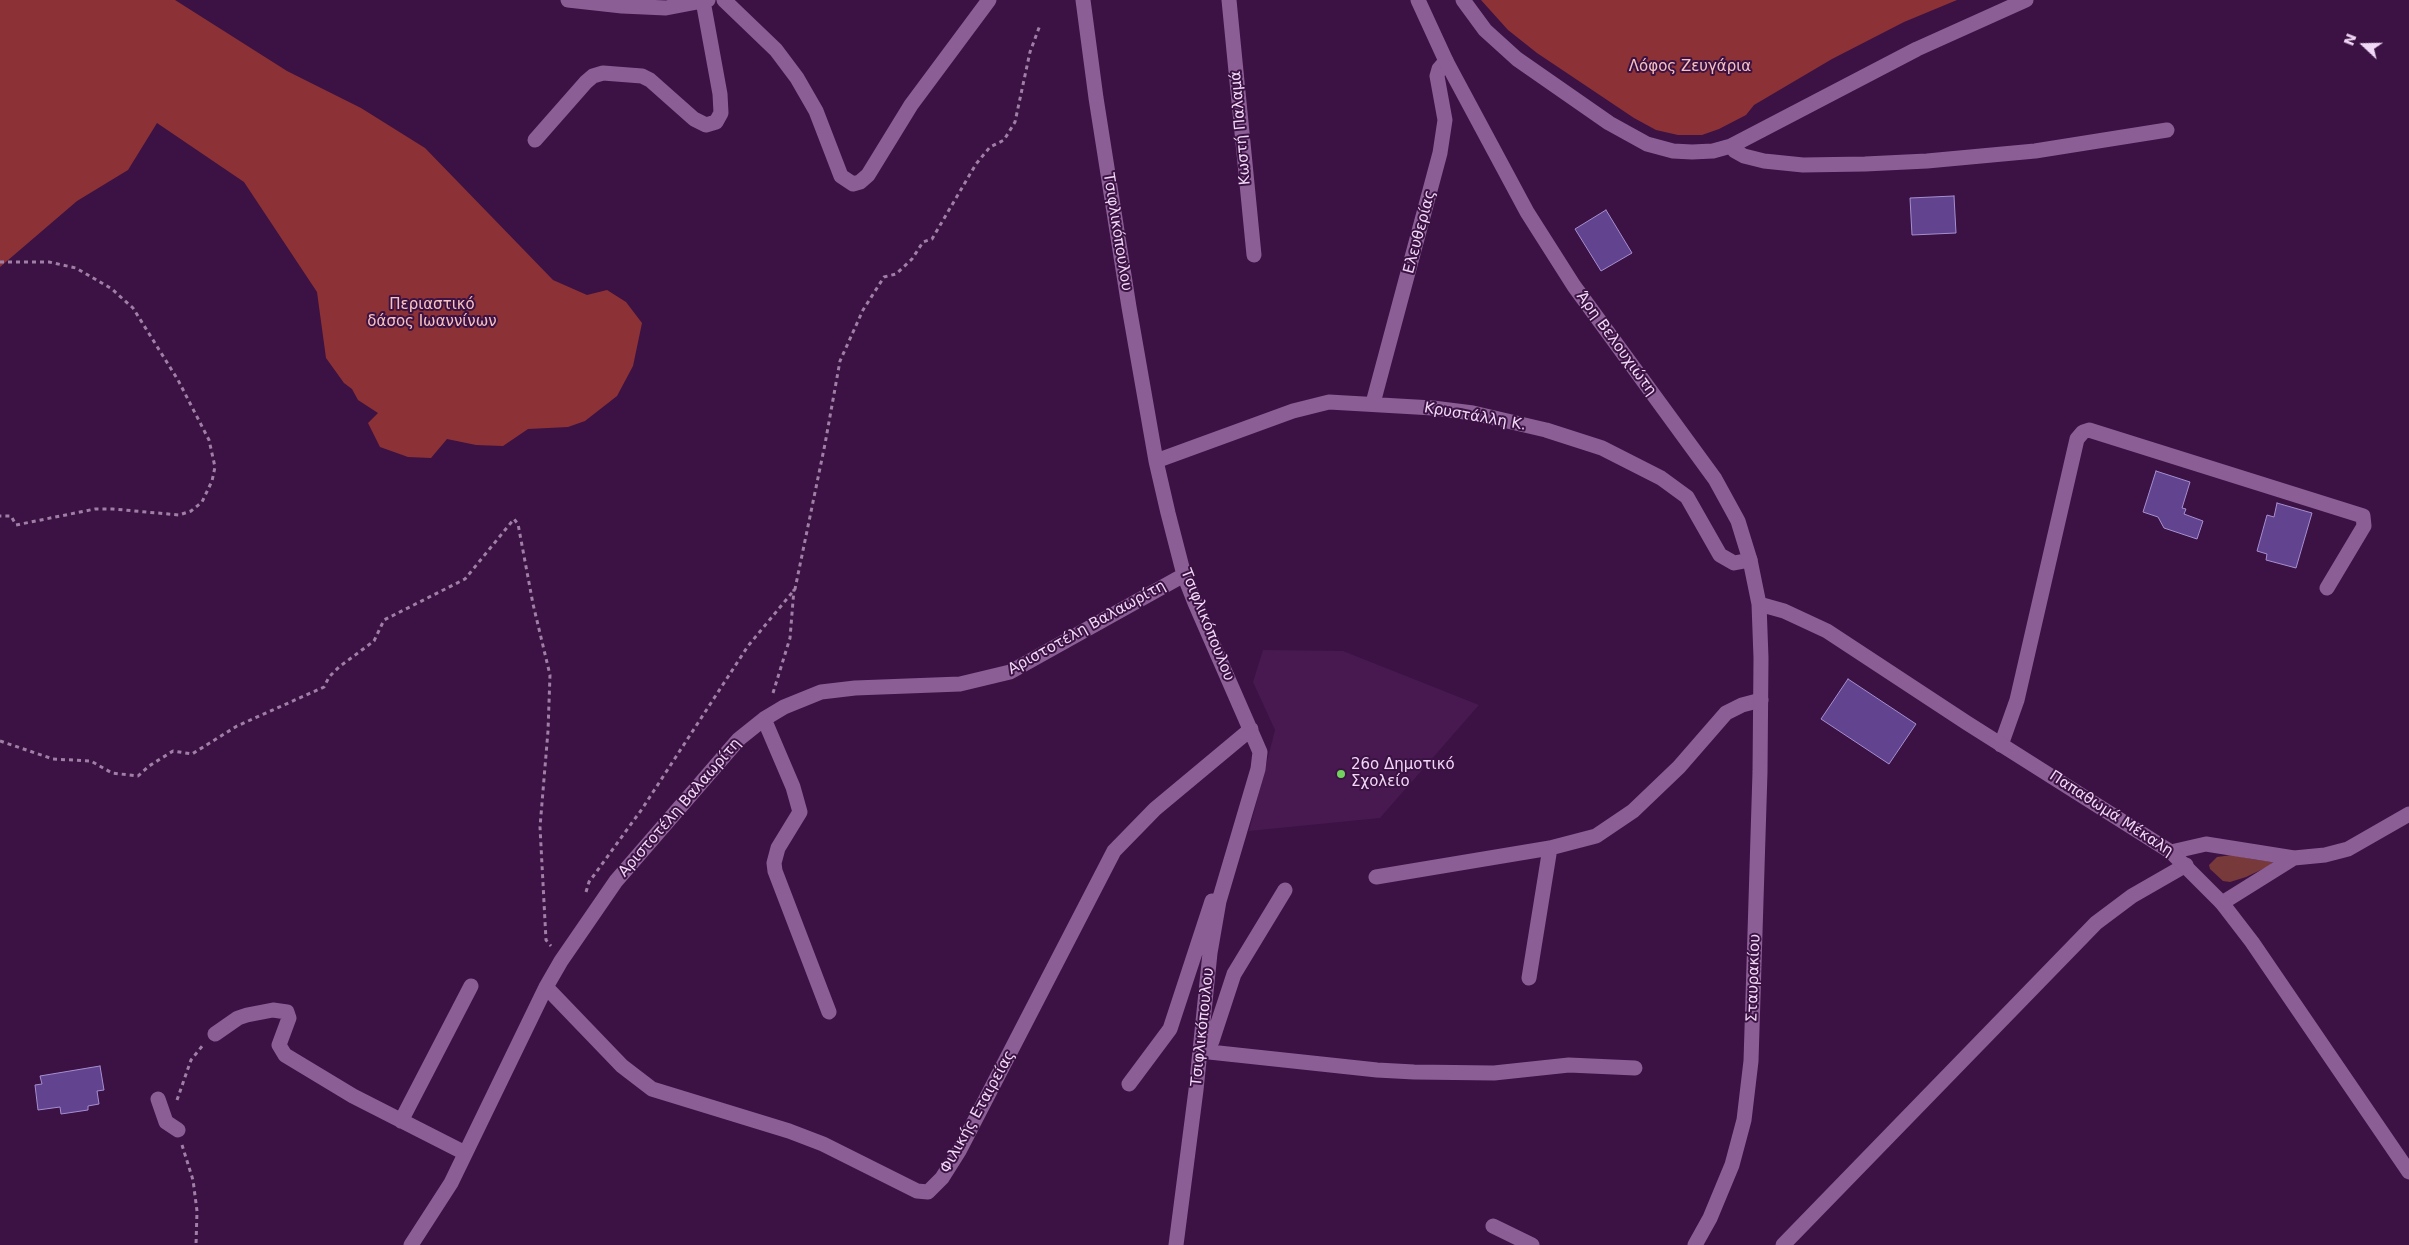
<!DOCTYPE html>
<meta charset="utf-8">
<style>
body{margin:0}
#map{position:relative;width:2409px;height:1245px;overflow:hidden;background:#3b1243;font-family:"DejaVu Sans",sans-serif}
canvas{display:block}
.north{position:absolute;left:2339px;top:20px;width:50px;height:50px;-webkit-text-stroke:4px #3b1243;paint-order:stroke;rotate:291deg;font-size:14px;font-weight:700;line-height:20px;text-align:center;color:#f1d8f6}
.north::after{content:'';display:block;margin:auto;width:18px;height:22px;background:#f1d8f6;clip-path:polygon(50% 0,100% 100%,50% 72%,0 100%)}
</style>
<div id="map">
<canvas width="2409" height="1245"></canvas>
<div class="north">N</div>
</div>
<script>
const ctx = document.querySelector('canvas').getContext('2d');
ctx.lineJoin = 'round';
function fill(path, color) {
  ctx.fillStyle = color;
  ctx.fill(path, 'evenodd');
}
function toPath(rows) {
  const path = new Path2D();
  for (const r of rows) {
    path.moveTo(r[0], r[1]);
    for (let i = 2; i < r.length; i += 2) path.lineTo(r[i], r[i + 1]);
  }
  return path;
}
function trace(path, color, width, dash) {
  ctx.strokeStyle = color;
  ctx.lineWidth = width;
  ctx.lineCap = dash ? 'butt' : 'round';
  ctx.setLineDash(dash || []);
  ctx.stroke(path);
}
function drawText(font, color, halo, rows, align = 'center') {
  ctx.font = font + ' "DejaVu Sans",sans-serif';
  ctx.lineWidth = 4;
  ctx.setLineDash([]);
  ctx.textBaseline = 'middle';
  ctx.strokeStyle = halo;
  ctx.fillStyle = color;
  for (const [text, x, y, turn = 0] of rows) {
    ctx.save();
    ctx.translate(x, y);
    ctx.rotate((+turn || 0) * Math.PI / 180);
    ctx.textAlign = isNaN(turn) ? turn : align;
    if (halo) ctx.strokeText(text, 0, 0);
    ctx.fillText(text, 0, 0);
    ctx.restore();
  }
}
const built = toPath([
 [1263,650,1343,651,1479,705,1380,818,1249,831,1275,730,1253,682]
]);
const green = toPath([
 [2232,855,2252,859,2273,862,2269,866,2246,877,2230,882,2223,881,2210,869,2209,865,2217,857]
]);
const forest = toPath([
 [0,0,175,0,287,71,361,108,425,148,553,280,587,295,607,290,626,302,642,323,633,366,617,396,585,421,568,427,528,429,503,446,476,445,447,439,431,458,408,457,380,447,368,423,378,413,358,400,352,389,344,383,326,358,317,292,244,182,157,123,128,170,77,201,0,267],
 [1481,0,1957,0,1904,22,1832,59,1754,105,1746,115,1719,129,1702,135,1678,135,1656,130,1634,118,1537,53,1508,30]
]);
const building = toPath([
 [1954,196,1956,233,1912,235,1910,198,1954,196],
 [1606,210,1632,253,1601,271,1575,229,1606,210],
 [2156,471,2190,482,2182,508,2186,509,2184,514,2203,521,2197,539,2164,528,2158,517,2143,512,2156,471],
 [2277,503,2312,513,2296,568,2266,560,2267,554,2257,551,2267,515,2274,517,2277,503],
 [1848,679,1916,724,1889,764,1821,719,1848,679],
 [100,1066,104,1090,97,1091,99,1104,88,1106,88,1110,61,1114,60,1107,38,1110,35,1085,42,1084,40,1076,100,1066]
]);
const path = toPath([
 [0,262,49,262,76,268,112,289,124,300,133,308,178,380,209,440,215,467,212,481,202,502,191,511,179,515,113,509,95,509,16,525,11,516,0,516],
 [773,693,790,638,794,589],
 [0,741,53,759,91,761,112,773,138,776,149,766,173,751,192,754,237,726,324,687,329,677,339,667,374,641,384,620,465,579,514,519,518,524,533,604,550,675,548,731,540,827,546,940,551,946],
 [586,892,589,882,642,809,748,646,795,589,825,444,840,361,863,310,884,277,896,274,912,259,923,242,932,239,976,164,990,147,1004,140,1015,122,1030,52,1040,25],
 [177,1100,191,1060,203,1045],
 [182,1145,193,1180,197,1211,196,1245]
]);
const street = toPath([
 [568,0,622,6,666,8,708,0],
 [724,0,776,50,797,78,816,111,841,176,853,184,860,182,868,175,911,105,989,0],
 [1083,0,1096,98,1129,307,1156,461,1168,513,1184,575,1195,603,1260,752,1258,769,1219,901,1210,953,1196,1090,1176,1245],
 [1229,0,1254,255],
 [1463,0,1485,30,1517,59,1609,123,1647,144,1673,151,1692,152,1713,151,1731,146,1917,49,2026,0],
 [535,140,586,82,593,76,603,73,642,76,650,80,694,119,706,125,716,122,721,113,720,94,703,1],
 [1731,146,1735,151,1744,156,1764,161,1803,165,1865,164,1927,161,2035,151,2167,130],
 [1373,403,1440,153,1445,120,1437,76,1439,69,1446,61],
 [1156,461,1293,411,1329,402,1433,408,1473,413,1546,430,1602,448,1661,478,1687,497,1720,555,1734,563,1750,560],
 [764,719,793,787,800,812,778,848,774,863,775,871,829,1012],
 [2001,745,2017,700,2077,439,2083,432,2089,430,2363,516,2364,526,2327,588],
 [2171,852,2206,844,2294,858],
 [1376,877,1550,848,1596,836,1633,811,1679,767,1726,713,1742,705,1761,700],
 [2222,903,2294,858,2325,855,2348,849,2409,814],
 [1529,978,1550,848],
 [546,987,622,1066,652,1089,789,1131,823,1144,917,1191,928,1192,942,1178,959,1151,1114,851,1155,809,1251,729],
 [215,1034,238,1018,247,1015,273,1010,287,1012,289,1018,279,1045,285,1055,353,1096,465,1153],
 [1200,1051,1377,1070,1414,1072,1494,1073,1569,1065,1635,1068],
 [1200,1051,1209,1046,1212,1041,1234,974,1285,890],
 [1129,1084,1170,1029,1212,901],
 [158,1099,166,1122,178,1130],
 [401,1121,471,986],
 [1493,1226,1532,1245],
 [411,1245,451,1183,546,987,561,961,616,881,739,739,764,719,784,707,821,692,855,688,960,684,1010,672,1184,575],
 [1783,1245,2096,923,2132,896,2186,865]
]);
const secondary = toPath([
 [1418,0,1446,61,1527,212,1574,286,1715,479,1738,521,1750,560,1759,604,1761,658,1760,772,1751,1061,1744,1120,1732,1165,1710,1218,1695,1245],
 [1759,604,1784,611,1827,631,1967,723,2171,852,2222,903,2252,942,2409,1172]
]);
const markers = [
 [1341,774,5,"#71d35e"]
];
const parkNames = [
 ["Λόφος Ζευγάρια",1690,67],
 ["Περιαστικό",432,305],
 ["δάσος Ιωαννίνων",432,322]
];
const streetNames = [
 ["Κωστή Παλαμά",1241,128,-95],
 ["Τσιφλικόπουλου",1117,232,81],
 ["Ελευθερίας",1420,232,-75],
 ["Άρη Βελουχιώτη",1616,344,54],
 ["Κρυστάλλη Κ.",1475,417,10],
 ["Τσιφλικόπουλου",1207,625,68],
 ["Αριστοτέλη Βαλαωρίτη",1087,628,-29],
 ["Αριστοτέλη Βαλαωρίτη",680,808,-49],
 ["Παπαθωμά Μέκαλη",2111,814,33],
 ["Σταυρακίου",1754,978,-88],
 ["Τσιφλικόπουλου",1203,1027,-84],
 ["Φιλικής Εταιρείας",978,1112,-61]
];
const poiNames = [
 ["26ο Δημοτικό",1351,765],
 ["Σχολείο",1351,782]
];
fill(built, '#471950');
fill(green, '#78393a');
fill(forest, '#8c3236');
fill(building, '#62438f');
trace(building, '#a68fd0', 1);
trace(path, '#9f7fa5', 3, [4, 4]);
trace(street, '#8b5e95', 15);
trace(secondary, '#8b5e95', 15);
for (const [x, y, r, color] of markers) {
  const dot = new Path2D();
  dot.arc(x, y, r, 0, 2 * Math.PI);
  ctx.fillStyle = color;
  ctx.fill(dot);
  trace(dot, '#3b1243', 2);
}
drawText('15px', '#f7c2c0', '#3b1243', parkNames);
drawText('15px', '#f1d8f6', '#3b1243', streetNames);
drawText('15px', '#f1d8f6', '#3b1243', poiNames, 'left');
</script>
